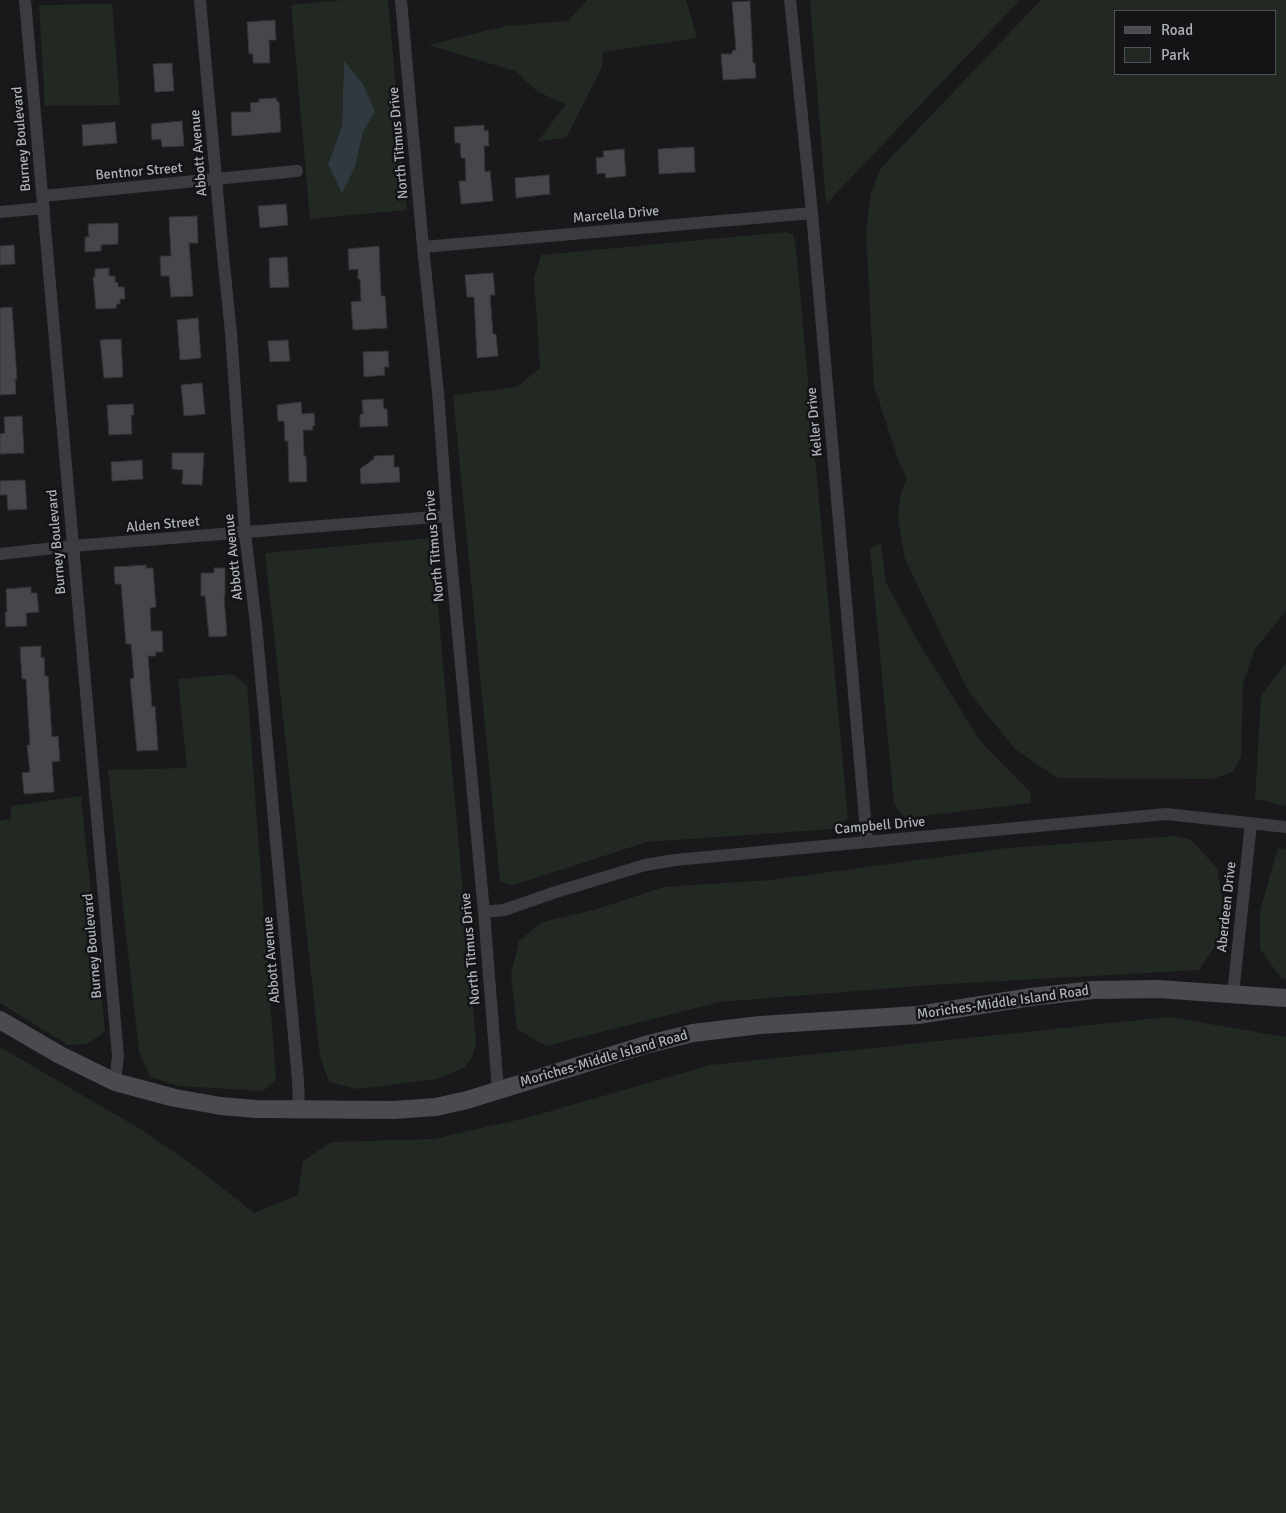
<!DOCTYPE html>
<style>
body{margin:0}
#map{position:relative;width:1286px;height:1513px;overflow:hidden;background:#19191b;font-family:Signika,sans-serif}
canvas{display:block}
.legend{position:absolute;left:1114px;top:10px;width:162px;height:65px;box-sizing:border-box;background:#141416;border:1px solid #515358;margin:0;padding:6px 9px;list-style:none;font-size:15px;color:#adb1ba}
.legend li{display:flex;align-items:center;gap:10px;height:25px}
.legend b{width:25px;border:1px solid #515358}
</style>
<div id="map">
<canvas width="1286" height="1513"></canvas>
<ul class="legend">
<li><b style="height:6px;background:#494b50"></b>Road</li>
<li><b style="height:14px;background:#222922"></b>Park</li>
</ul>
</div>
<script>
const ctx = document.querySelector('canvas').getContext('2d');
ctx.lineJoin = 'round';
function fill(path, color) {
  ctx.fillStyle = color;
  ctx.fill(path, 'evenodd');
}
function toPath(rows) {
  const path = new Path2D();
  for (const r of rows) {
    path.moveTo(r[0], r[1]);
    for (let i = 2; i < r.length; i += 2) path.lineTo(r[i], r[i + 1]);
  }
  return path;
}
function trace(path, color, width, dash) {
  ctx.strokeStyle = color;
  ctx.lineWidth = width;
  ctx.lineCap = dash ? 'butt' : 'round';
  ctx.setLineDash(dash || []);
  ctx.stroke(path);
}
function drawText(font, color, halo, rows, align = 'center') {
  ctx.font = font + ' Signika,sans-serif';
  ctx.lineWidth = 5;
  ctx.setLineDash([]);
  ctx.textBaseline = 'middle';
  ctx.strokeStyle = halo;
  ctx.fillStyle = color;
  for (const [text, x, y, turn = 0] of rows) {
    ctx.save();
    ctx.translate(x, y);
    ctx.rotate((+turn || 0) * Math.PI / 180);
    ctx.textAlign = isNaN(turn) ? turn : align;
    if (halo) ctx.strokeText(text, 0, 0);
    ctx.fillText(text, 0, 0);
    ctx.restore();
  }
}
const green = toPath([
 [344,0,388,0,407,210,310,219,291,5],
 [344,62,375,112,363,132,355,167,328,164,342,126],
 [587,0,686,0,697,38,603,52,602,67,566,138,538,141,566,104,538,92,515,71,428,45,506,26,568,21],
 [810,0,1020,0,826,204],
 [1041,0,1286,0,1286,611,1255,649,1243,683,1241,757,1232,772,1212,779,1057,778,1015,749,968,691,905,559,898,517,900,496,907,478,899,462,874,386,866,232,871,194,880,169],
 [1115,11,1275,11,1275,74,1115,74],
 [112,4,120,105,45,106,39,5],
 [786,232,793,234,796,248,848,819,832,829,647,842,514,885,500,882,453,395,517,387,540,368,534,278,541,255],
 [432,538,476,1043,472,1057,465,1067,437,1079,357,1089,329,1082,320,1056,265,553],
 [881,543,886,583,919,643,981,742,1031,793,1031,803,905,818,894,804,870,548],
 [1286,663,1286,806,1255,799,1261,696],
 [232,674,247,685,276,1080,263,1091,179,1086,150,1077,139,1052,108,770,187,768,178,679],
 [81,796,105,1031,98,1037,86,1044,68,1045,0,1003,0,821,11,819,11,806],
 [1175,836,1191,840,1217,868,1223,904,1218,942,1199,970,931,985,720,1002,546,1046,517,1029,511,975,519,941,542,922,594,910,664,887,771,880,1007,848],
 [1278,848,1286,849,1286,979,1281,978,1260,949,1260,911],
 [1168,1017,1286,1037,1286,1513,0,1513,0,1047,142,1130,197,1168,254,1213,298,1195,303,1161,331,1142,433,1139,530,1117,711,1065]
]);
const water = toPath([
 [344,61,363,84,375,112,363,132,355,167,342,193,328,164,342,126]
]);
const building = toPath([
 [750,1,753,63,755,63,756,78,723,80,721,54,732,54,732,51,736,50,732,2,750,1],
 [275,20,276,40,269,40,270,63,253,63,253,54,249,54,247,22,275,20],
 [172,63,174,91,155,92,153,64,172,63],
 [276,98,277,102,279,102,281,132,232,136,231,112,251,112,250,103,259,102,259,99,276,98],
 [182,121,184,146,162,147,161,139,152,140,151,124,182,121],
 [115,122,117,143,83,146,82,125,115,122],
 [484,125,484,131,488,130,489,146,484,146,485,172,490,171,493,201,461,204,459,181,466,181,465,158,461,158,460,143,455,143,454,127,484,125],
 [694,147,695,172,659,174,658,149,694,147],
 [624,149,626,176,606,178,605,173,597,174,596,158,604,157,603,151,624,149],
 [549,175,550,194,516,198,515,178,549,175],
 [286,204,288,225,260,228,258,206,286,204],
 [197,216,198,243,189,243,193,296,171,297,169,276,161,276,160,256,171,256,169,217,197,216],
 [118,223,118,244,101,245,101,251,85,252,85,237,89,237,88,224,118,223],
 [14,245,15,264,0,265,0,246,14,245],
 [379,246,381,296,385,296,387,328,353,330,351,302,361,301,360,279,358,279,358,269,349,270,348,249,379,246],
 [287,257,289,287,270,288,269,258,287,257],
 [109,268,109,276,115,276,115,282,118,283,118,287,124,287,125,299,120,299,120,304,116,304,117,308,96,309,93,277,95,277,95,269,109,268],
 [493,273,495,295,490,295,493,334,496,334,498,356,477,358,474,297,467,297,465,275,493,273],
 [12,307,17,379,15,379,16,394,0,395,0,308,12,307],
 [198,318,201,358,180,360,177,320,198,318],
 [121,339,123,377,104,378,100,340,121,339],
 [288,340,290,361,270,362,268,341,288,340],
 [388,351,389,367,384,367,385,375,364,377,363,352,388,351],
 [202,383,205,414,184,416,181,385,202,383],
 [383,399,384,409,387,409,388,426,360,427,360,414,363,414,362,400,383,399],
 [301,402,302,414,314,413,315,426,312,426,313,430,303,430,304,456,306,456,307,482,289,482,288,441,285,441,284,421,278,421,277,405,301,402],
 [133,404,134,415,131,415,132,434,109,435,107,405,133,404],
 [22,416,24,453,0,454,0,434,5,433,4,417,22,416],
 [172,453,204,453,202,485,182,484,183,470,172,469,172,453],
 [394,455,394,467,399,467,400,482,361,484,360,469,374,459,374,456,394,455],
 [142,460,143,479,112,481,111,462,142,460],
 [25,480,27,509,8,510,7,495,0,495,0,481,25,480],
 [146,565,146,568,153,568,156,607,150,608,151,631,162,631,163,652,155,652,156,656,148,656,152,707,155,706,158,750,137,751,130,679,134,678,131,644,126,644,121,584,115,584,114,567,146,565],
 [214,568,225,568,225,596,224,596,227,636,209,637,205,596,201,596,201,573,214,573,214,568],
 [31,587,31,593,37,593,39,612,26,613,27,626,6,627,5,612,7,612,6,589,31,587],
 [41,646,41,658,44,657,45,676,48,676,52,737,58,736,60,761,52,762,54,792,24,794,22,773,30,772,27,745,30,745,26,679,22,679,20,647,41,646]
]);
const street = toPath([
 [25,0,118,1056,115,1082],
 [200,0,222,245,231,333,245,533,256,624,298,1080,299,1110],
 [401,0,423,247,438,392,447,516,484,912,498,1090],
 [790,0,812,213,867,842],
 [43,196,297,171],
 [0,212,44,208],
 [423,247,812,213],
 [0,554,72,546,447,516],
 [484,912,504,910,556,892,645,865,675,860,1166,814,1286,827],
 [1233,994,1251,823]
]);
const secondary = toPath([
 [0,1020,60,1055,115,1082,175,1098,221,1106,256,1109,393,1110,436,1107,467,1100,645,1045,693,1033,760,1025,918,1015,1031,997,1094,990,1158,989,1286,998]
]);
const streetNames = [
 ["Burney Boulevard",22,139,-95],
 ["North Titmus Drive",399,143,-95],
 ["Abbott Avenue",199,153,-95],
 ["Bentnor Street",139,172,-5],
 ["Marcella Drive",616,215,-5],
 ["Keller Drive",815,422,-95],
 ["Alden Street",163,525,-5],
 ["Burney Boulevard",57,542,-95],
 ["North Titmus Drive",435,546,-95],
 ["Abbott Avenue",234,557,-96],
 ["Campbell Drive",880,826,-5],
 ["Aberdeen Drive",1227,907,-84],
 ["Burney Boulevard",93,946,-95],
 ["North Titmus Drive",471,949,-95],
 ["Abbott Avenue",272,960,-95],
 ["Moriches-Middle Island Road",1003,1003,-8],
 ["Moriches-Middle Island Road",604,1059,-16]
];
fill(green, '#222922');
fill(water, '#30393f');
fill(building, '#46474b');
trace(building, '#343437', 1);
trace(street, '#3b3c40', 12);
trace(secondary, '#494b50', 18);
drawText('14px', '#adb1ba', '#141416', streetNames);
</script>
